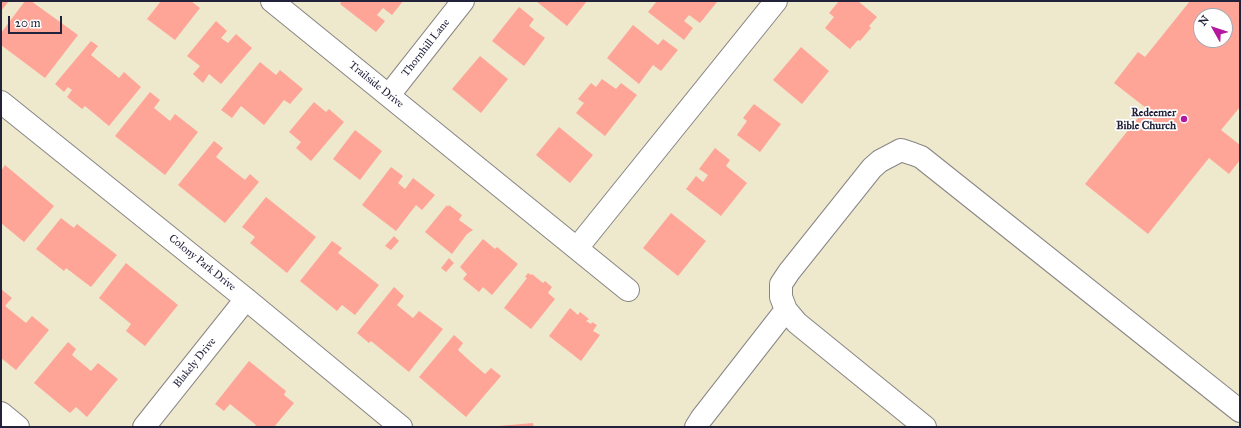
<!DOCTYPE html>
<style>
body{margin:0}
#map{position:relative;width:1241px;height:428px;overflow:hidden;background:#eee8cd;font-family:"IM FELL Great Primer",serif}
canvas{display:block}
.frame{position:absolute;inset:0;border:2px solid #22223b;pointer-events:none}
.north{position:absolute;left:1193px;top:8px;width:40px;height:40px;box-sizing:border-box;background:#fff;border:1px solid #a7a7b1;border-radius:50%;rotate:309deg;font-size:11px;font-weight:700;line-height:16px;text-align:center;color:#22223b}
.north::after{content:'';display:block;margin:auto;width:14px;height:18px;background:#b5179e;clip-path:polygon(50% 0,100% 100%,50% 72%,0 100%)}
.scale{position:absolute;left:8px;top:16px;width:54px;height:18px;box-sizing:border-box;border:2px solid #22223b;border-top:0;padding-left:5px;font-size:12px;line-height:14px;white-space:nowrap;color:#22223b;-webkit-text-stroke:3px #fff;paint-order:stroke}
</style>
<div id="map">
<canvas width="1241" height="428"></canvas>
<div class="frame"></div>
<div class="north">N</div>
<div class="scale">20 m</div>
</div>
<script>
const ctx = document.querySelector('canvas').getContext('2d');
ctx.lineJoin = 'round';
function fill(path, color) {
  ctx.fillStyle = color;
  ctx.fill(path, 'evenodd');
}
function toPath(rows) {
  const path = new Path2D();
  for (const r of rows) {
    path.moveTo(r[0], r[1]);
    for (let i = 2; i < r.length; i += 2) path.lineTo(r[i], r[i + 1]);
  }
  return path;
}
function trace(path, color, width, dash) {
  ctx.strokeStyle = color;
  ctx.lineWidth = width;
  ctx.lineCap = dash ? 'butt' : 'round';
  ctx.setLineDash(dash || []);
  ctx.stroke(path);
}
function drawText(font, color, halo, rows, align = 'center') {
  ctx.font = font + ' "IM FELL Great Primer",serif';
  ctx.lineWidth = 3.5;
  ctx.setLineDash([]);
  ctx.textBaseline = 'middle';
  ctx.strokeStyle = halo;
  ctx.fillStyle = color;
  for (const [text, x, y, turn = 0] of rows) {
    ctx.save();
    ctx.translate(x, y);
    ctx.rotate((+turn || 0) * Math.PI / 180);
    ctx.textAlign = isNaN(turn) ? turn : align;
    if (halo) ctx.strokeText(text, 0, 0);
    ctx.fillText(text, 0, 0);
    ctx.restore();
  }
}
const building = toPath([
 [1,1,9,1,1,11],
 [25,1,31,1,78,35,45,78,1,45,1,33],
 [161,1,191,1,200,8,175,40,147,19],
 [342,1,403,1,392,15,383,8,377,15,385,21,376,32,340,4],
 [536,1,587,1,567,26],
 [657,1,715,1,717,2,700,23,689,15,684,21,693,28,684,40,648,12],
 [839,1,858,1,877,17,869,26,871,28,860,41,858,40,850,49,825,28,834,17,829,13],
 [1190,1,1237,1,1240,3,1240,107,1221,130,1240,145,1240,160,1229,174,1209,158,1148,234,1085,184,1146,108,1114,83,1138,52,1145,57],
 [1201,16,1225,16,1225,40,1201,40],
 [519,7,534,19,529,26,545,38,524,66,492,41],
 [216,21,227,31,221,38,228,43,236,34,252,48,221,84,209,74,203,83,193,74,200,66,187,56],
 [633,25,658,45,663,39,678,50,661,71,653,65,639,84,607,58],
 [91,41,98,46,91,55,119,78,124,72,141,87,109,126,85,106,82,109,67,97,72,90,68,87,64,92,55,84],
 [801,47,829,71,802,104,773,80],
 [480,56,508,79,481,113,452,89],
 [260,62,276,75,280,70,303,89,290,104,284,100,264,125,241,106,232,118,221,110],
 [602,79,616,89,621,83,637,95,605,136,576,113,584,103,578,99,591,83,596,87],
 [150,92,160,100,154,108,170,121,175,114,198,132,165,175,115,136],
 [314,102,326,112,329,109,344,122,311,161,296,148,301,142,289,132],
 [754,104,781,124,760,152,737,135,747,121,743,118],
 [559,127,593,155,570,183,536,155],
 [355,130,382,151,360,180,333,159],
 [214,141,223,148,216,157,245,180,250,174,259,182,225,223,178,185],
 [715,148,730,160,726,166,747,183,721,216,686,189,696,176,703,182,708,175,699,169],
 [5,165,54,206,24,242,1,223,1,171],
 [391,167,403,176,398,183,405,189,413,178,435,195,422,210,416,205,396,231,362,205],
 [266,197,316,237,287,273,250,243,255,237,242,227],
 [447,205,448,207,449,205,462,215,459,220,473,230,467,234,452,254,425,232],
 [671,213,706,241,678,276,643,248],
 [61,218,74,228,77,224,117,255,91,287,66,268,64,271,36,249],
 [394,236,399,241,391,250,385,246],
 [483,239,495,249,497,247,518,264,492,295,483,287,479,292,463,279,467,274,460,267],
 [332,241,342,248,338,253,379,285,355,315,342,305,337,311,300,281],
 [449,258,454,263,446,272,441,268],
 [126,263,178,305,145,346,126,331,131,324,99,298],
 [528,273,531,275,532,274,543,283,545,281,552,287,548,293,555,299,531,329,504,308,527,278,525,277],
 [394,287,404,296,397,305,413,318,419,311,443,329,409,372,371,341,369,343,357,333],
 [1,289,12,298,5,306,26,323,32,316,49,330,16,370,1,358],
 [570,308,578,315,580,312,589,319,586,321,591,324,592,322,597,325,593,331,600,335,581,361,549,336],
 [454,335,463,343,458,350,471,362,485,374,491,368,501,376,466,417,419,377],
 [68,342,76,349,72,355,91,371,98,363,118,379,87,417,76,407,70,413,34,383],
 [249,361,286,391,284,395,294,403,274,427,254,427,256,425,230,404,224,411,215,404],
 [533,423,534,427,499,427,499,426]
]);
const minor = toPath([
 [272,1,628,290],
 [389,95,463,1],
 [1,102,246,299,401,427],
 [577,248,776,1],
 [1,413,18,427],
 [144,427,246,299],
 [696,427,701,419,786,310],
 [925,427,797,323,786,310,781,297,781,284,789,272,872,168,880,161,901,150,913,154,921,157,1240,411]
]);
const markers = [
 [1184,119,4,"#b5179e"]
];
const streetNames = [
 ["Thornhill Lane",426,48,-52],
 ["Trailside Drive",376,85,39],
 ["Colony Park Drive",202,263,39],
 ["Blakely Drive",195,363,-51]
];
const poiNames = [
 ["Redeemer",1176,113],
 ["Bible Church",1176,126]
];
fill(building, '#ffa597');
trace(minor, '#888584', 24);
trace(minor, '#fff', 22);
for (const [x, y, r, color] of markers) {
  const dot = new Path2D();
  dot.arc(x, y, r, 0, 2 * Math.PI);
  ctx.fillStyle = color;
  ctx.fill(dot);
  trace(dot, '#fff', 1.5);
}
drawText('11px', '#22223b', '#fff', streetNames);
drawText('bold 11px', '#22223b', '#fff', poiNames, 'right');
</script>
